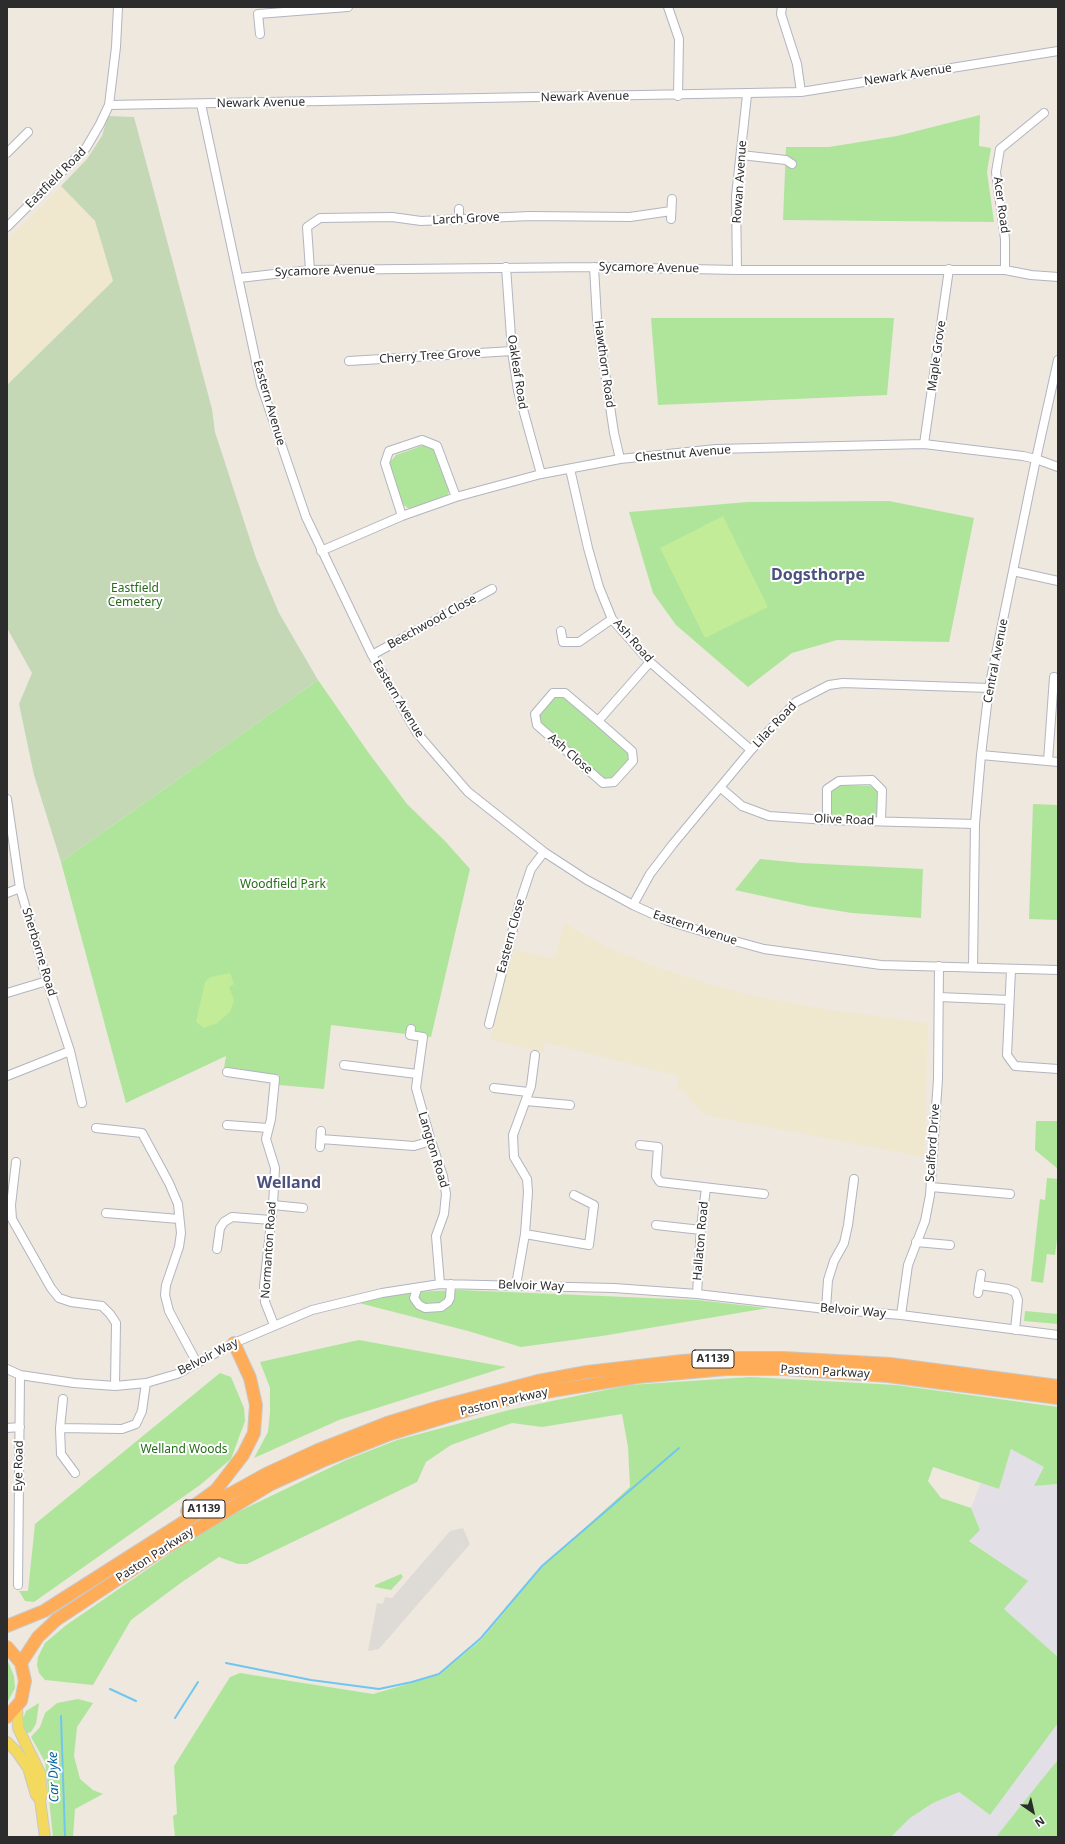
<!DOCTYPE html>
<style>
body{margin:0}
#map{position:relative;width:1065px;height:1844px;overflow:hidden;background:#eee8df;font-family:"Noto Sans",sans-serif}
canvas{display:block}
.frame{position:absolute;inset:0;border:8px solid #2c2c2c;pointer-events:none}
.north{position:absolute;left:1013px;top:1792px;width:40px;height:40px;-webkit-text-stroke:3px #fff;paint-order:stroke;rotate:146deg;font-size:11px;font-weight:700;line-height:16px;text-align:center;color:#2c2c2c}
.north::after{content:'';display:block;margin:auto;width:14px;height:18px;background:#2c2c2c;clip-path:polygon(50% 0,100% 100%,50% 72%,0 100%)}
</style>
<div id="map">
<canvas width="1065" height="1844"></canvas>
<div class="frame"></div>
<div class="north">N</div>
</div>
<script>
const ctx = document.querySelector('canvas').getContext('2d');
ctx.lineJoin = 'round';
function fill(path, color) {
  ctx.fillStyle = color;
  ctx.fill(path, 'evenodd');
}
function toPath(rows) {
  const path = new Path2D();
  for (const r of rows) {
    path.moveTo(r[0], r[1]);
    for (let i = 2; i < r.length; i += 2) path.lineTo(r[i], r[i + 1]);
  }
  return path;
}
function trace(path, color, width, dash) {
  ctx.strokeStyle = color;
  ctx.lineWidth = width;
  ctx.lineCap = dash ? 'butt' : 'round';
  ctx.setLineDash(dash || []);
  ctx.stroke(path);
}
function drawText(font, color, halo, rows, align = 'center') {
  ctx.font = font + ' "Noto Sans",sans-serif';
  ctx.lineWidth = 4;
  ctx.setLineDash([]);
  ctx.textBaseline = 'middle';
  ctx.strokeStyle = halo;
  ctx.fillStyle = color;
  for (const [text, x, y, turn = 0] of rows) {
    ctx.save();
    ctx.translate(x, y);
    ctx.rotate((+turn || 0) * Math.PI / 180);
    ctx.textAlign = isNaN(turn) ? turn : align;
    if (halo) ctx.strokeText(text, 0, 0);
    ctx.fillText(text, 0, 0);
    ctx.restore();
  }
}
const industrial = toPath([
 [1011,1449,1045,1467,1035,1486,1058,1484,1058,1657,1004,1609,1027,1581,969,1540,980,1530,971,1508,981,1483,999,1489],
 [1058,1722,1058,1762,997,1837,891,1837,910,1818,933,1803,959,1792,990,1815]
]);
const education = toPath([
 [61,186,95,221,113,281,7,385,7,240],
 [564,923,605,946,653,966,705,983,757,997,837,1011,928,1023,924,1157,705,1115,682,1090,676,1089,679,1076,544,1042,544,1052,490,1040,513,949,555,959]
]);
const green = toPath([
 [980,115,979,146,991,148,987,172,994,222,783,220,786,147,829,147,897,136],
 [651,318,894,318,887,395,658,405],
 [424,445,434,448,450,489,448,494,444,499,413,509,408,508,402,504,389,463,396,455],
 [889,501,974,518,949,642,837,640,792,653,748,687,676,625,653,593,629,512,748,502],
 [318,680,368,752,407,804,445,841,470,869,431,1037,331,1025,324,1089,279,1085,279,1075,224,1068,226,1056,126,1103,61,862],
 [555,695,564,695,629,753,631,761,613,779,604,779,539,724,538,714],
 [841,785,870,786,877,790,879,794,878,814,874,818,838,819,834,816,830,812,830,791,836,786],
 [1033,804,1058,805,1058,920,1029,919],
 [760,859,801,863,923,869,921,918,852,913,808,906,735,890],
 [1036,1121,1058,1121,1058,1169,1035,1150],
 [1047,1178,1058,1179,1058,1231,1055,1255,1047,1254,1043,1283,1031,1281,1040,1199,1045,1200],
 [460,1290,697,1300,768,1308,602,1336,521,1347,468,1331,355,1302,410,1292],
 [1025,1311,1058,1314,1058,1324,1024,1321],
 [359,1340,506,1367,339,1420,254,1458,268,1432,270,1412,270,1388,260,1362],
 [220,1373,231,1377,244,1408,245,1421,231,1459,200,1485,34,1602,25,1601,19,1591,28,1591,35,1524],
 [751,1377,896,1385,1058,1407,1058,1484,1034,1486,1044,1467,1011,1449,999,1489,933,1467,928,1481,941,1498,971,1508,980,1530,969,1541,1028,1581,1004,1609,1058,1657,1058,1723,990,1815,959,1792,933,1803,910,1818,891,1837,175,1837,173,1816,177,1814,174,1766,230,1677,240,1673,373,1694,439,1675,482,1639,542,1567,630,1487,628,1447,622,1414,542,1427,512,1423,451,1445,426,1462,417,1482,247,1564,238,1564,219,1557,182,1582,131,1620,93,1685,45,1680,39,1673,37,1665,38,1657,45,1643,65,1626,194,1537,223,1519,346,1460,397,1440,509,1410,629,1385],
 [401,1574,403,1577,391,1590,375,1587,375,1585],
 [7,1659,14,1676,15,1688,7,1703],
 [78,1699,93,1703,77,1727,74,1756,80,1779,93,1790,103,1794,75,1809,73,1837,53,1837,45,1762,31,1737,40,1727,45,1713,57,1703],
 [39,1703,36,1724,31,1732,25,1734,23,1719,26,1711],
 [1058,1760,1058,1837,996,1837,1043,1778]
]);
const cemetery = toPath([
 [108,116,134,117,212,409,215,432,256,558,279,613,318,680,61,862,34,775,19,704,32,673,7,628,7,385,113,281,95,221,61,186,87,159,102,136]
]);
const pitch = toPath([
 [723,516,768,607,705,638,660,548],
 [230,973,234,984,229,987,234,1000,230,1012,217,1023,204,1028,196,1022,205,982,210,977]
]);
const plaza = toPath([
 [463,1528,470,1544,379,1649,368,1651,377,1603,383,1604,385,1597,392,1598,450,1531]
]);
const stream = toPath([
 [226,1663,311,1680,379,1689,412,1682,439,1674,481,1638,542,1566,679,1448],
 [110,1689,136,1701],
 [61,1716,65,1837],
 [175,1718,198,1682]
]);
const minor = toPath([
 [668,7,679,39,678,96],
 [782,7,781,14,797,64,801,92],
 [260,34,258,14,348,7],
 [201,104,261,385,306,517,372,655,417,733,468,792,544,852,587,880,633,905,668,921,731,940,764,949,881,965,1058,970],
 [109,105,801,92,1058,51],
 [7,153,28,132],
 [741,155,786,160,792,164],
 [671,219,672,199],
 [459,220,459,209],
 [7,227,86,148,100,124,109,105,116,47,118,7],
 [506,267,512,351,518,391,541,474],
 [594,267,597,319,614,433,620,459],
 [310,270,307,227,320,218,392,217,421,221,530,216,630,217,671,211],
 [737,270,736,196,747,95],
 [1005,270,1005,239,996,172,1000,149,1044,113],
 [239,278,310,270,594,267,737,270,1005,270,1031,275,1058,277],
 [349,361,512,351],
 [924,444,949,269],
 [570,469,588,548,599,587,612,619,650,662,751,750],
 [402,516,385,463,389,451,422,440,437,446,456,497],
 [321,551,402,516,456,497,541,474,620,459,716,449,924,444,1023,456,1036,459,1058,467],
 [1013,571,1058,581],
 [561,631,563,642,579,642,612,619],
 [372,655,492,589],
 [598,721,565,693,553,693,535,714,537,725,603,783,614,782,633,761,632,751,598,721,650,662],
 [981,755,1058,762],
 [1048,761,1054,677],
 [721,788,742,806,769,816,827,820,975,824],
 [7,799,20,888,47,981,70,1051,82,1103],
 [827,820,827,789,839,781,872,780,882,790,881,821],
 [7,893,20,888],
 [633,905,650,874,673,844,751,750,796,702,829,685,843,683,989,688],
 [973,967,975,824,981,755,989,688,1036,459,1058,360],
 [1011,970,1007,1055,1015,1066,1058,1069],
 [7,993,47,981],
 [939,997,1009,1000],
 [489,1024,519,905,531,869,544,852],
 [411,1029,410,1035,423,1037,416,1088,431,1141,443,1176,446,1194,444,1214,436,1236,440,1284],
 [344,1065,417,1074],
 [227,1072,275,1079,271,1119,266,1139,275,1168,273,1205,264,1286,265,1302,274,1325],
 [7,1076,70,1051],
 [494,1088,528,1092],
 [526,1101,570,1105],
 [227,1125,268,1128],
 [96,1128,142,1133,169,1183,178,1204,181,1233,179,1247,166,1285,165,1295,169,1311,197,1363],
 [321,1139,414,1146,431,1141],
 [640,1145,658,1147,656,1176,660,1182,764,1194],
 [320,1147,321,1131],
 [16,1162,11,1205,12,1219,51,1288,59,1298,71,1302,102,1306,110,1314,116,1323,115,1386],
 [931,1187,1010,1194],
 [273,1205,303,1208],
 [106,1213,179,1219],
 [656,1225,701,1230],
 [525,1234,589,1245,594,1205,574,1195],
 [916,1242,950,1245],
 [217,1249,220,1228,224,1222,232,1217,271,1220],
 [516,1285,525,1234,528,1192,527,1179,514,1157,513,1135,531,1086,535,1055],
 [979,1285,1008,1289,1015,1292,1018,1300,1015,1330],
 [417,1289,414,1298,419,1305,425,1308,441,1307,448,1302,450,1298,451,1284],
 [978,1293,981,1274],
 [697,1294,701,1227,706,1188],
 [826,1309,828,1280,834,1261,844,1243,848,1225,854,1179],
 [901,1315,908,1265,925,1221,930,1195,938,1079,939,966],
 [7,1369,20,1375,74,1383,115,1386,146,1383,177,1374,234,1343,312,1310,382,1293,440,1284,614,1288,697,1294,826,1309,901,1315,1058,1335],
 [63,1399,60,1428,122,1429,136,1424,142,1411,146,1383],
 [7,1428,20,1427],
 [60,1428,61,1454,75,1473],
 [18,1585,20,1375]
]);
const major = toPath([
 [17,1707,18,1728,40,1773,42,1794,40,1800,45,1837],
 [7,1742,17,1752,28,1768,36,1795,40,1800]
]);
const highway = toPath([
 [187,1511,216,1490,243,1455,254,1433,256,1405,250,1378,234,1343],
 [7,1626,44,1611,212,1504,266,1474,318,1450,387,1423,439,1407,538,1381,587,1372,682,1361,725,1358,784,1358,890,1364,1058,1386],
 [7,1647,21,1663,25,1681,21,1701,7,1717],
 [21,1663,38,1637,56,1620,162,1550,271,1484,322,1461,390,1434,491,1403,539,1393,637,1377,726,1369,785,1369,888,1376,1058,1398]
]);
const shields = [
 [713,1359,42],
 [204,1509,42]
];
const shieldNames = [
 ["A1139",713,1359],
 ["A1139",204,1509]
];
const streetNames = [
 ["Newark Avenue",908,75,-9],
 ["Newark Avenue",585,97,-1],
 ["Newark Avenue",261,103,-1],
 ["Eastfield Road",56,178,-45],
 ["Rowan Avenue",740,182,-86],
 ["Acer Road",1001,205,82],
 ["Larch Grove",466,219,-3],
 ["Sycamore Avenue",649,268,1],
 ["Sycamore Avenue",325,271,-2],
 ["Cherry Tree Grove",430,356,-4],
 ["Maple Grove",937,356,-82],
 ["Hawthorn Road",604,364,82],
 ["Oakleaf Road",517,372,81],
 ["Eastern Avenue",269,403,74],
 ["Chestnut Avenue",683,454,-5],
 ["Beechwood Close",432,622,-29],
 ["Ash Road",633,641,49],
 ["Central Avenue",996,661,-79],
 ["Eastern Avenue",398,699,59],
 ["Lilac Road",775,725,-47],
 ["Ash Close",570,754,41],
 ["Olive Road",844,820,2],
 ["Eastern Avenue",695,928,18],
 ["Eastern Close",511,936,-75],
 ["Sherborne Road",39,952,73],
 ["Scalford Drive",933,1143,-86],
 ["Langton Road",433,1150,73],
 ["Hallaton Road",701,1241,-85],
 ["Normanton Road",269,1250,-86],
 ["Belvoir Way",531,1286,2],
 ["Belvoir Way",853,1311,5],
 ["Belvoir Way",208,1357,-27],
 ["Paston Parkway",825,1372,3],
 ["Paston Parkway",504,1402,-13],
 ["Eye Road",19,1466,-89],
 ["Paston Parkway",155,1555,-33]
];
const parkNames = [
 ["Eastfield",135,589],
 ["Cemetery",135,603],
 ["Woodfield Park",283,885],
 ["Welland Woods",184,1450]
];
const waterNames = [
 ["Car Dyke",54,1777,-92]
];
const districtNames = [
 ["Dogsthorpe",818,575],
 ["Welland",289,1183]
];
fill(industrial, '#e2dfe7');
fill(education, '#efe7ce');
fill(green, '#afe59b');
fill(cemetery, '#c4d8b6');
fill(pitch, '#c2ec97');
fill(plaza, '#dedbd6');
trace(stream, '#71c6f0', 2);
trace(minor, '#b2b4c0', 10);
trace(major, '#c8c8c8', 12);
trace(highway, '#c8c8c8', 14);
trace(minor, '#fff', 8);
trace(major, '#f3da5f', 10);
trace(highway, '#ffac59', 12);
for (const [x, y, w] of shields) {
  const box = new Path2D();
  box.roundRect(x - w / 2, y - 9, w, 18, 3);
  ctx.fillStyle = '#fff';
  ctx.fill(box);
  trace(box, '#2c2c2c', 1);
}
drawText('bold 11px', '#2c2c2c', null, shieldNames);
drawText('12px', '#2c2c2c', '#fff', streetNames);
drawText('12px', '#266c1a', '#fff', parkNames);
drawText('italic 13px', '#0c64a1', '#fff', waterNames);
drawText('bold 16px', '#4c517e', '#fff', districtNames);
</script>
